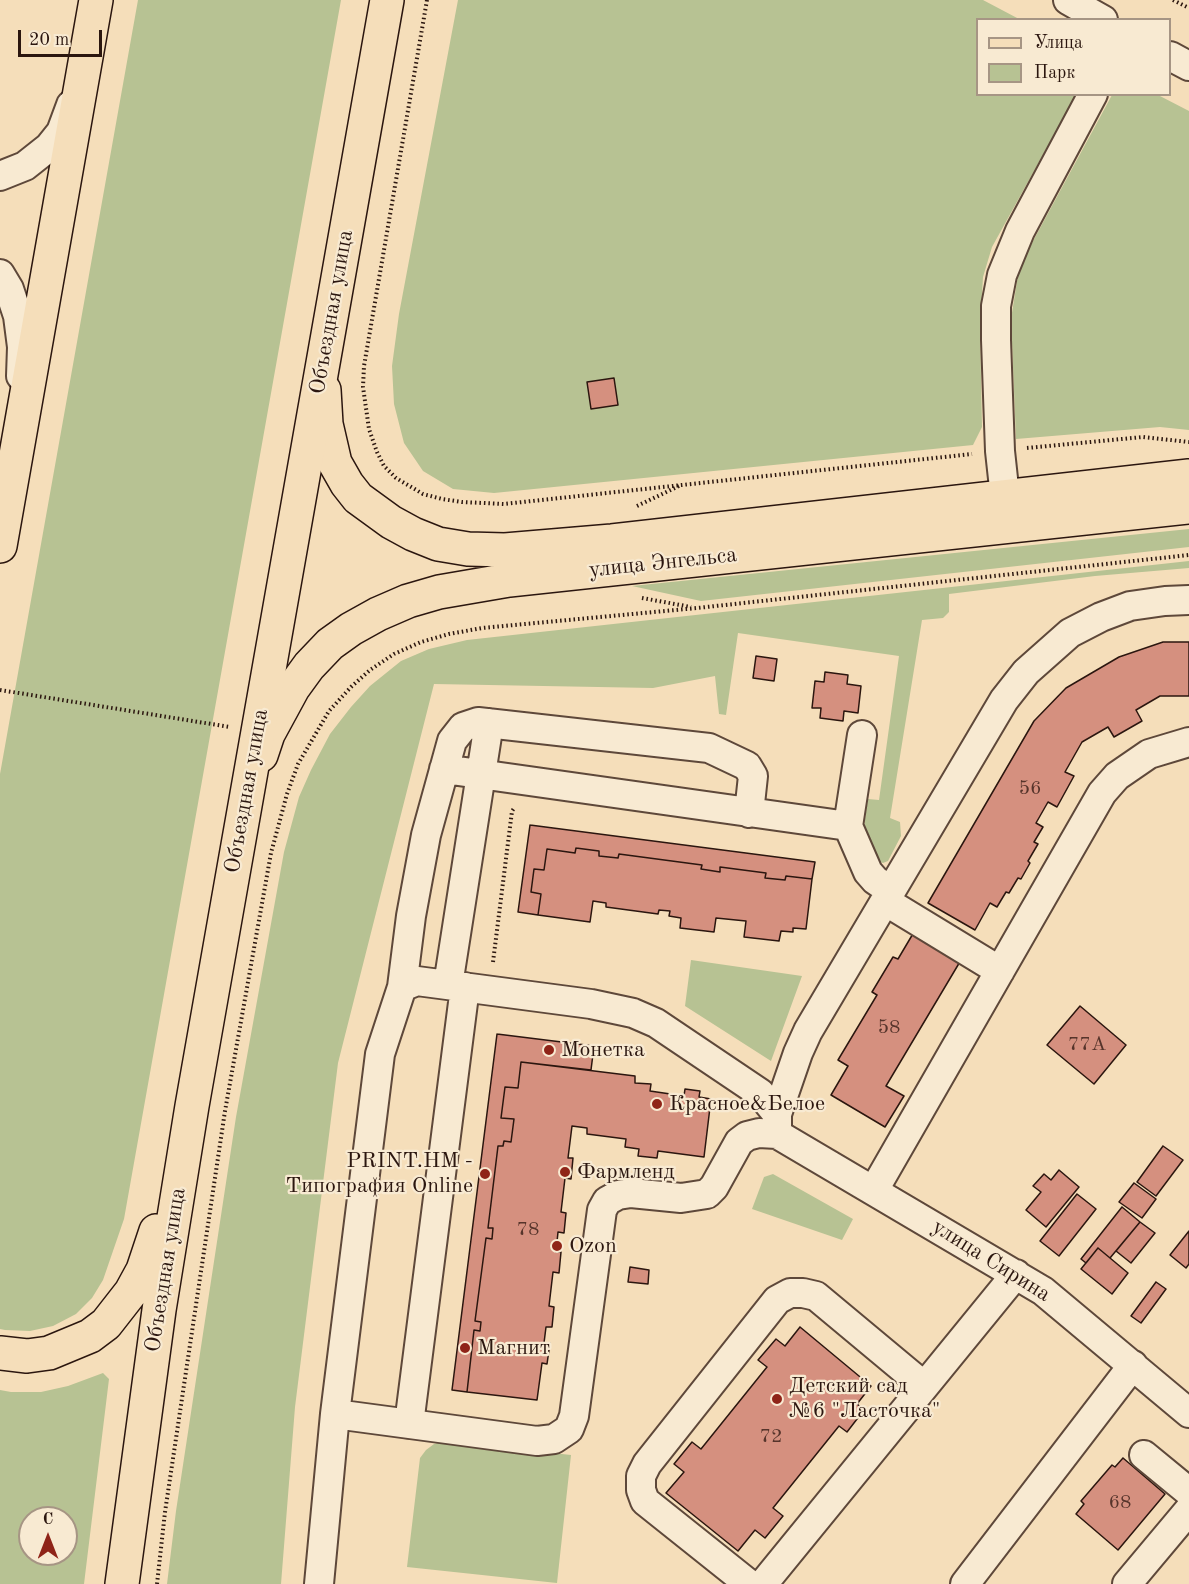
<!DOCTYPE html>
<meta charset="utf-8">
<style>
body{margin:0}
#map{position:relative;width:1189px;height:1584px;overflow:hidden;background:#f5deba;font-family:"Old Standard TT",serif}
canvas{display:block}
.legend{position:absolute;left:976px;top:18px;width:195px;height:78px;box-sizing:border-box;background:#f8ead2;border:2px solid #a69584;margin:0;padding:8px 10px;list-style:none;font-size:18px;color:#2b160f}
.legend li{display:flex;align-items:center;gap:12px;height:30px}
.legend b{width:30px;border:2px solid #a69584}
.north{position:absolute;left:18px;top:1506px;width:60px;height:60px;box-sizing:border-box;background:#f8ead2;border:2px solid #a69584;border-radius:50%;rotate:0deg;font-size:16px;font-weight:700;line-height:24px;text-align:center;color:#2b160f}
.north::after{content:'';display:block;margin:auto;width:21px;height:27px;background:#8f2418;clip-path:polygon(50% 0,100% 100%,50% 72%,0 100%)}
.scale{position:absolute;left:18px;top:30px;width:84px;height:27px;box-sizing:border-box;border:3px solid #2b160f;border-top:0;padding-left:8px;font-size:18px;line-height:21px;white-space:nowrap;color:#2b160f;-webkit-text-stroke:4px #f8ead2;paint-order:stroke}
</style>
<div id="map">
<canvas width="1189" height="1584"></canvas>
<ul class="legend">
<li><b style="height:8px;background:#f5deba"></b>Улица</li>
<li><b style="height:16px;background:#b7c293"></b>Парк</li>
</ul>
<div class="north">С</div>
<div class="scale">20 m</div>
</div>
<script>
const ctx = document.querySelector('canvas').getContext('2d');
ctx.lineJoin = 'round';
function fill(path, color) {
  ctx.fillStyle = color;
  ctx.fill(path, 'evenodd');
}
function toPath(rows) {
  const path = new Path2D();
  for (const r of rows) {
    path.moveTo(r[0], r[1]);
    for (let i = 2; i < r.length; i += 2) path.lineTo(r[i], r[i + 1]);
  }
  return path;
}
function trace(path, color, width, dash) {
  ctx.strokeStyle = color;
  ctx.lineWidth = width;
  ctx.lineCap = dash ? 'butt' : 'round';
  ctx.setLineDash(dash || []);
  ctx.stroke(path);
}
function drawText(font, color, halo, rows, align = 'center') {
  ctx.font = font + ' "Old Standard TT",serif';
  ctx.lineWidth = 4.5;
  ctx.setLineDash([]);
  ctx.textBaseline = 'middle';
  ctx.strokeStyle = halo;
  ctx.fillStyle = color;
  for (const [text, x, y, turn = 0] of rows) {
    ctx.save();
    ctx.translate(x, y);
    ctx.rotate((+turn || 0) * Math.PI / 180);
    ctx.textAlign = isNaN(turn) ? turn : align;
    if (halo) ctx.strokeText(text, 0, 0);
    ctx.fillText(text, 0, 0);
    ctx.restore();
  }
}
const green = toPath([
 [138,0,341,0,124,1219,103,1280,92,1298,76,1314,53,1326,30,1331,5,1330,0,1329,0,774],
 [458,0,983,0,1019,19,978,20,978,94,1076,95,992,247,983,277,980,327,982,427,973,445,494,493,453,489,423,471,404,443,394,404,392,366,399,314],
 [1112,95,1158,95,1189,111,1189,430,1160,427,1016,439,1011,319,1019,269,1033,241],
 [1189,529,1189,547,701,601,632,586],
 [1189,561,1189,568,1095,576,949,594,949,612,943,618,922,620,890,818,900,822,901,836,888,861,883,863,877,860,865,835,864,826,868,799,879,800,899,656,738,633,726,715,719,714,715,676,653,688,434,684,338,1063,295,1407,281,1584,167,1584,176,1511,236,1117,284,852,299,797,311,770,330,734,351,707,370,686,401,661,429,649,467,640],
 [691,960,802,976,771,1061,685,1006],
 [773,1174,853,1219,842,1240,752,1209,764,1177],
 [103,1373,109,1379,84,1584,0,1584,0,1390,11,1392,41,1392,68,1386],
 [30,1518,66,1518,66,1554,30,1554],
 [445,1441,571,1455,557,1583,407,1567,420,1458,426,1450,434,1444]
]);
const building = toPath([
 [614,378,618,405,591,409,587,382,614,378],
 [1163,642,1189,642,1189,696,1160,696,1136,710,1142,721,1114,737,1108,727,1082,742,1065,772,1074,776,1057,807,1048,802,1036,823,1043,827,1034,842,1038,844,1028,861,1030,863,1021,879,1018,878,1009,893,1006,892,997,907,990,903,975,930,928,903,1034,721,1066,688,1119,657,1163,642],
 [756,656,777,659,774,681,753,678,756,656],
 [825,672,848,675,847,684,861,686,858,713,844,711,843,721,820,718,821,708,812,708,815,681,824,682,825,672],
 [530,825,815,862,812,879,786,876,785,880,765,878,766,873,720,867,720,872,701,869,702,865,619,854,618,858,599,856,599,851,576,848,575,853,547,849,544,870,534,869,531,892,541,894,538,915,518,912,530,825],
 [576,848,599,851,599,856,618,858,619,854,702,865,701,869,720,872,720,867,766,873,765,878,785,880,786,876,812,879,806,929,793,928,793,932,781,931,779,941,744,937,746,921,716,918,714,932,680,928,681,918,669,916,670,911,659,910,658,914,606,907,606,903,593,901,590,922,538,915,541,894,531,892,534,869,544,870,547,849,575,853,576,848],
 [914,932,961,960,886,1086,904,1096,885,1127,831,1095,848,1066,838,1060,877,995,872,992,893,957,898,959,914,932],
 [1080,1006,1126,1045,1094,1084,1047,1045,1080,1006],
 [497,1034,594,1046,591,1070,521,1062,518,1088,505,1087,501,1118,514,1119,511,1142,504,1141,503,1146,498,1146,488,1228,493,1228,492,1239,486,1238,475,1321,481,1322,480,1331,474,1330,467,1392,452,1390,497,1034],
 [521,1062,635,1076,635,1083,651,1084,650,1091,684,1096,685,1089,700,1091,699,1097,711,1099,704,1157,658,1151,657,1158,638,1156,639,1149,625,1147,626,1139,587,1134,587,1128,572,1126,568,1158,573,1158,571,1179,565,1178,561,1212,566,1213,564,1233,558,1232,556,1252,561,1252,559,1273,553,1272,549,1306,554,1307,552,1327,546,1327,544,1343,550,1343,547,1364,542,1363,537,1400,467,1392,474,1330,480,1331,481,1322,475,1321,486,1238,492,1239,493,1228,488,1228,498,1146,503,1146,504,1141,511,1142,514,1119,501,1118,505,1087,518,1088,521,1062],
 [1163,1146,1183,1160,1156,1196,1137,1182,1163,1146],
 [1059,1170,1079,1187,1046,1227,1026,1210,1041,1192,1033,1186,1044,1174,1051,1180,1059,1170],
 [1134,1183,1156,1199,1142,1218,1119,1202,1134,1183],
 [1077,1194,1096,1209,1059,1256,1040,1241,1077,1194],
 [1122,1207,1140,1222,1110,1258,1098,1248,1086,1263,1081,1259,1122,1207],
 [1140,1222,1155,1233,1131,1263,1116,1251,1140,1222],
 [1189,1231,1189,1264,1186,1268,1170,1255,1189,1231],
 [1098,1248,1128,1273,1112,1294,1081,1269,1098,1248],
 [630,1267,649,1270,648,1284,628,1282,630,1267],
 [1156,1282,1166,1289,1141,1323,1131,1316,1156,1282],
 [800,1327,871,1386,857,1404,864,1410,847,1432,839,1426,773,1508,783,1516,765,1538,755,1530,738,1551,666,1493,684,1472,674,1464,692,1442,701,1449,767,1367,758,1360,776,1339,785,1346,800,1327],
 [1123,1458,1165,1494,1118,1550,1076,1514,1084,1504,1081,1501,1112,1465,1115,1467,1123,1458]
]);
const path = toPath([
 [427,0,364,366,363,387,369,429,377,452,384,466,396,478,423,494,442,499,462,502,504,504,972,454],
 [1173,0,1189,8],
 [1027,448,1143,437,1189,442],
 [637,506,679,486],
 [642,598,691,607],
 [0,690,230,727],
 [493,962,512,811,515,807],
 [157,1584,165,1512,225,1111,271,853,287,794,298,764,329,711,351,687,370,670,394,654,421,642,449,634,482,628,697,608,1189,555]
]);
const minor = toPath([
 [1068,0,1103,20],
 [1170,56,1189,66],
 [0,176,25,166,49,147,61,132,71,105],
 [0,274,9,289,18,316,22,347,21,376],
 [1005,497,1000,451,996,340,996,306,1002,275,1020,231,1093,94],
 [444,769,848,826,868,872,875,880,891,891],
 [848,826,862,735],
 [885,901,1000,971],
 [448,985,489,723],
 [402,987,411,916,426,835,452,741,463,727,478,722,709,748,747,766,753,776,749,813],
 [777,1114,798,1053,808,1031,1004,700,1026,672,1070,633,1101,617,1130,606,1165,601,1189,600],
 [874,1190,1102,793,1117,776,1149,754,1189,742],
 [335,1414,537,1441,554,1439,569,1429,574,1416,602,1210,607,1201,618,1195,631,1193,681,1198,707,1194,714,1187,739,1142,747,1136,759,1133,777,1134,1043,1291,1189,1413],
 [409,1424,465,987],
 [1144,1455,1189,1492],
 [319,1584,335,1414,380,1054,402,987,417,981,591,1004,633,1013,656,1023,760,1093,777,1114,777,1134],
 [749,1584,645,1501,641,1490,641,1476,647,1464,777,1300,790,1293,803,1293,816,1296,924,1386],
 [763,1584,1016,1274],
 [965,1584,1133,1365],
 [1127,1584,1189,1510]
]);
const major = toPath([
 [324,390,326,424,335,463,347,484,358,498,391,522,413,534,438,544,468,549,505,550,612,541,1189,476],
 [261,755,268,734,293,688,309,666,330,644,351,629,378,614,408,601,439,592,509,580,1189,507]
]);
const highway = toPath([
 [0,546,96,0],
 [0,1353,27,1356,49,1353,90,1336,106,1324,131,1292,143,1270,156,1231],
 [122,1584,159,1310,192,1106,387,0]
]);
const markers = [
 [549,1050,6,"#8f2418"],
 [657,1104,6,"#8f2418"],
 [565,1172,6,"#8f2418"],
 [485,1174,6,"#8f2418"],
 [557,1246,6,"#8f2418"],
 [465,1348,6,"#8f2418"],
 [777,1399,6,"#8f2418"]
];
const numberNames = [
 ["56",1030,789],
 ["58",889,1028],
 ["77А",1087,1045],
 ["78",528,1230],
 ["72",771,1437],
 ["68",1120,1503]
];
const streetNames = [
 ["Объездная улица",332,312,-80],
 ["улица Энгельса",663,563,-6],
 ["Объездная улица",247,791,-80],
 ["улица Сирина",991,1261,32],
 ["Объездная улица",166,1270,-81]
];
const poiNames = [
 ["Монетка",561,1050],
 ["Красное&Белое",669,1104],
 ["PRINT.HM -",473,1161,"right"],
 ["Типография Online",473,1186,"right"],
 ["Фармленд",577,1172],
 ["Ozon",569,1246],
 ["Магнит",477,1348],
 ["Детский сад",789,1386],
 ["№6 \"Ласточка\"",789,1411]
];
fill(green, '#b7c293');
fill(building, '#d5907f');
trace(building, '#2b160f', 1.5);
trace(minor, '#5e483a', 32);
trace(major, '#2b160f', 36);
trace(highway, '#2b160f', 36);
trace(path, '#2b160f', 4, [1.5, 3]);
trace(minor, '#f8ead2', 28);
trace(major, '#f5deba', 33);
trace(highway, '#f5deba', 33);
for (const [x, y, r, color] of markers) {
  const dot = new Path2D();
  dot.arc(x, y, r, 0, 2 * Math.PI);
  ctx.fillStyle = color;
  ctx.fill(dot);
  trace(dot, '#f8ead2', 2);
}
drawText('20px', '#56342b', null, numberNames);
drawText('22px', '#2b160f', '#f8ead2', streetNames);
drawText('22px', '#2b160f', '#f8ead2', poiNames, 'left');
</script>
